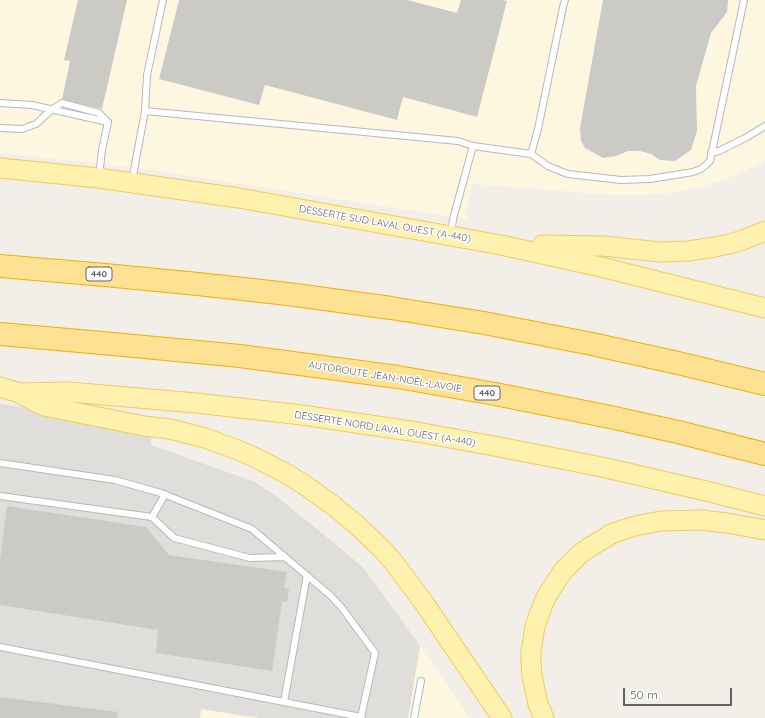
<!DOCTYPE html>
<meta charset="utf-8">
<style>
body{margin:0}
#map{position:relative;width:765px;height:718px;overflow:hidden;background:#f1efe8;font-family:Quicksand,sans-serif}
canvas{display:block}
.scale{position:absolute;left:623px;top:688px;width:109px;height:18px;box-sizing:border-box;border:2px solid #5f6368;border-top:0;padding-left:5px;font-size:12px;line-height:14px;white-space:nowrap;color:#5f6368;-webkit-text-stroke:3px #fff;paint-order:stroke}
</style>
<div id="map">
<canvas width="765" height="718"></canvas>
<div class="scale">50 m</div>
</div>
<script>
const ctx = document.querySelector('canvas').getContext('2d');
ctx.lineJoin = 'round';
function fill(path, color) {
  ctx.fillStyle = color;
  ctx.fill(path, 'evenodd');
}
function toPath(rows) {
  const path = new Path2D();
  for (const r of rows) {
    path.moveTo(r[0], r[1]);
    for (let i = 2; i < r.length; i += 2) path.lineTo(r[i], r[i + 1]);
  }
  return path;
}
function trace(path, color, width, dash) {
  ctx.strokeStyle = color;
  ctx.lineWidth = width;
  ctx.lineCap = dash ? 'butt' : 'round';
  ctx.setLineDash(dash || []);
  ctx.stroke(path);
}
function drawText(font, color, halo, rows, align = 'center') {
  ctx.font = font + ' Quicksand,sans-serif';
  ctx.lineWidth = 3;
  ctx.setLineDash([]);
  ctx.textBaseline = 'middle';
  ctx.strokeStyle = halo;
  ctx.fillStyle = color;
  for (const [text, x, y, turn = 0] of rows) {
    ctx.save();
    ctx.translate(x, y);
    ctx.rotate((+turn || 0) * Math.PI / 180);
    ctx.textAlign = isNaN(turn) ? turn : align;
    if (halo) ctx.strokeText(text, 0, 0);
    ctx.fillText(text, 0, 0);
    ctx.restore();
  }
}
const commercial = toPath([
 [0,0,765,0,765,160,756,166,731,177,702,187,677,192,647,195,612,195,472,184,466,211,466,215,472,220,312,195,137,168,0,153],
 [420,646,470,718,408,718],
 [201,709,260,718,200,718]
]);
const industrial = toPath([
 [0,404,42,410,151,433,151,445,255,482,280,499,363,567,420,646,408,718,260,718,201,709,200,718,0,718]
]);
const building = toPath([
 [78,0,127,0,102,109,62,100,70,61,64,60],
 [179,0,407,0,457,13,461,0,502,0,507,1,477,117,403,97,397,120,265,85,259,105,159,79],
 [603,0,728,0,727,12,711,33,696,86,697,131,691,150,675,161,660,160,651,154,640,151,628,151,616,156,603,158,585,148,581,141,580,128],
 [7,506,146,527,169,555,287,572,284,588,289,589,287,602,282,601,272,671,156,653,158,630,0,605,0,560],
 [0,697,118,712,117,718,0,718]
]);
const lane = toPath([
 [0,103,32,105,108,122,102,150,99,177],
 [145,111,147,75,163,0],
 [0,128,22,129,36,124,51,110,62,103,99,113,107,121],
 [473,146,531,154,538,129,563,7,565,0],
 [711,153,719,151,747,137,765,126],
 [531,154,548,166,560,171,568,174,621,180,650,179,693,172,701,169,706,165,710,161,744,0],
 [132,181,145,111,458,141,473,146,453,219,451,234],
 [0,463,115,480,161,493,252,529,331,596,342,608,375,653,361,717],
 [0,496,152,517,174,538,250,558,285,557],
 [152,517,165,494],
 [0,647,361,717,362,718],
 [284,702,307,575],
 [414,718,421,681]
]);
const primary = toPath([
 [0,168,98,178,239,198,501,245,601,267,765,308],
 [542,245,603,246,660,252,688,251,715,247,729,244,743,240,765,231],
 [0,387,20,393,69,392,196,403,302,415,417,432,494,446,602,467,706,491,765,506],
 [21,394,44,406,144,426,170,429,205,438,238,450,254,457,289,475,306,486,334,506,359,527,383,550,395,564,424,603,502,718],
 [544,718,538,704,532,676,531,664,531,652,535,626,543,604,549,592,563,571,580,554,590,547,613,533,635,526,661,521,701,520,727,523,765,530]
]);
const highway = toPath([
 [0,266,105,275,198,284,288,294,391,308,484,323,592,344,678,363,765,384],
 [0,334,113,344,240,356,398,377,495,394,610,417,678,432,765,454]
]);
const shields = [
 [99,274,26],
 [487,393,26]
];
const shieldNames = [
 ["440",99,274],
 ["440",487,393]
];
const streetNames = [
 ["DESSERTE SUD LAVAL OUEST (A-440)",385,224,10],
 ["AUTOROUTE JEAN-NOËL-LAVOIE",385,377,9],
 ["DESSERTE NORD LAVAL OUEST (A-440)",385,429,9]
];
fill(commercial, '#fef7e0');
fill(industrial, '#e0deda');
fill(building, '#cccac5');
trace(lane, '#b5b8bc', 8);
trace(primary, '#f2c960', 21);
trace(highway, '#f9ab00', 24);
trace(lane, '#fff', 6);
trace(primary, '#fff2af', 19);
trace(highway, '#fde293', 22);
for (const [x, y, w] of shields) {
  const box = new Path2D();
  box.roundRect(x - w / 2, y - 7, w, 14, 3);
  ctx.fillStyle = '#fff';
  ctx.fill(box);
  trace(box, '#5f6368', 1);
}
drawText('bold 9px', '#5f6368', null, shieldNames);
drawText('10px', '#5f6368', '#fff', streetNames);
</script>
